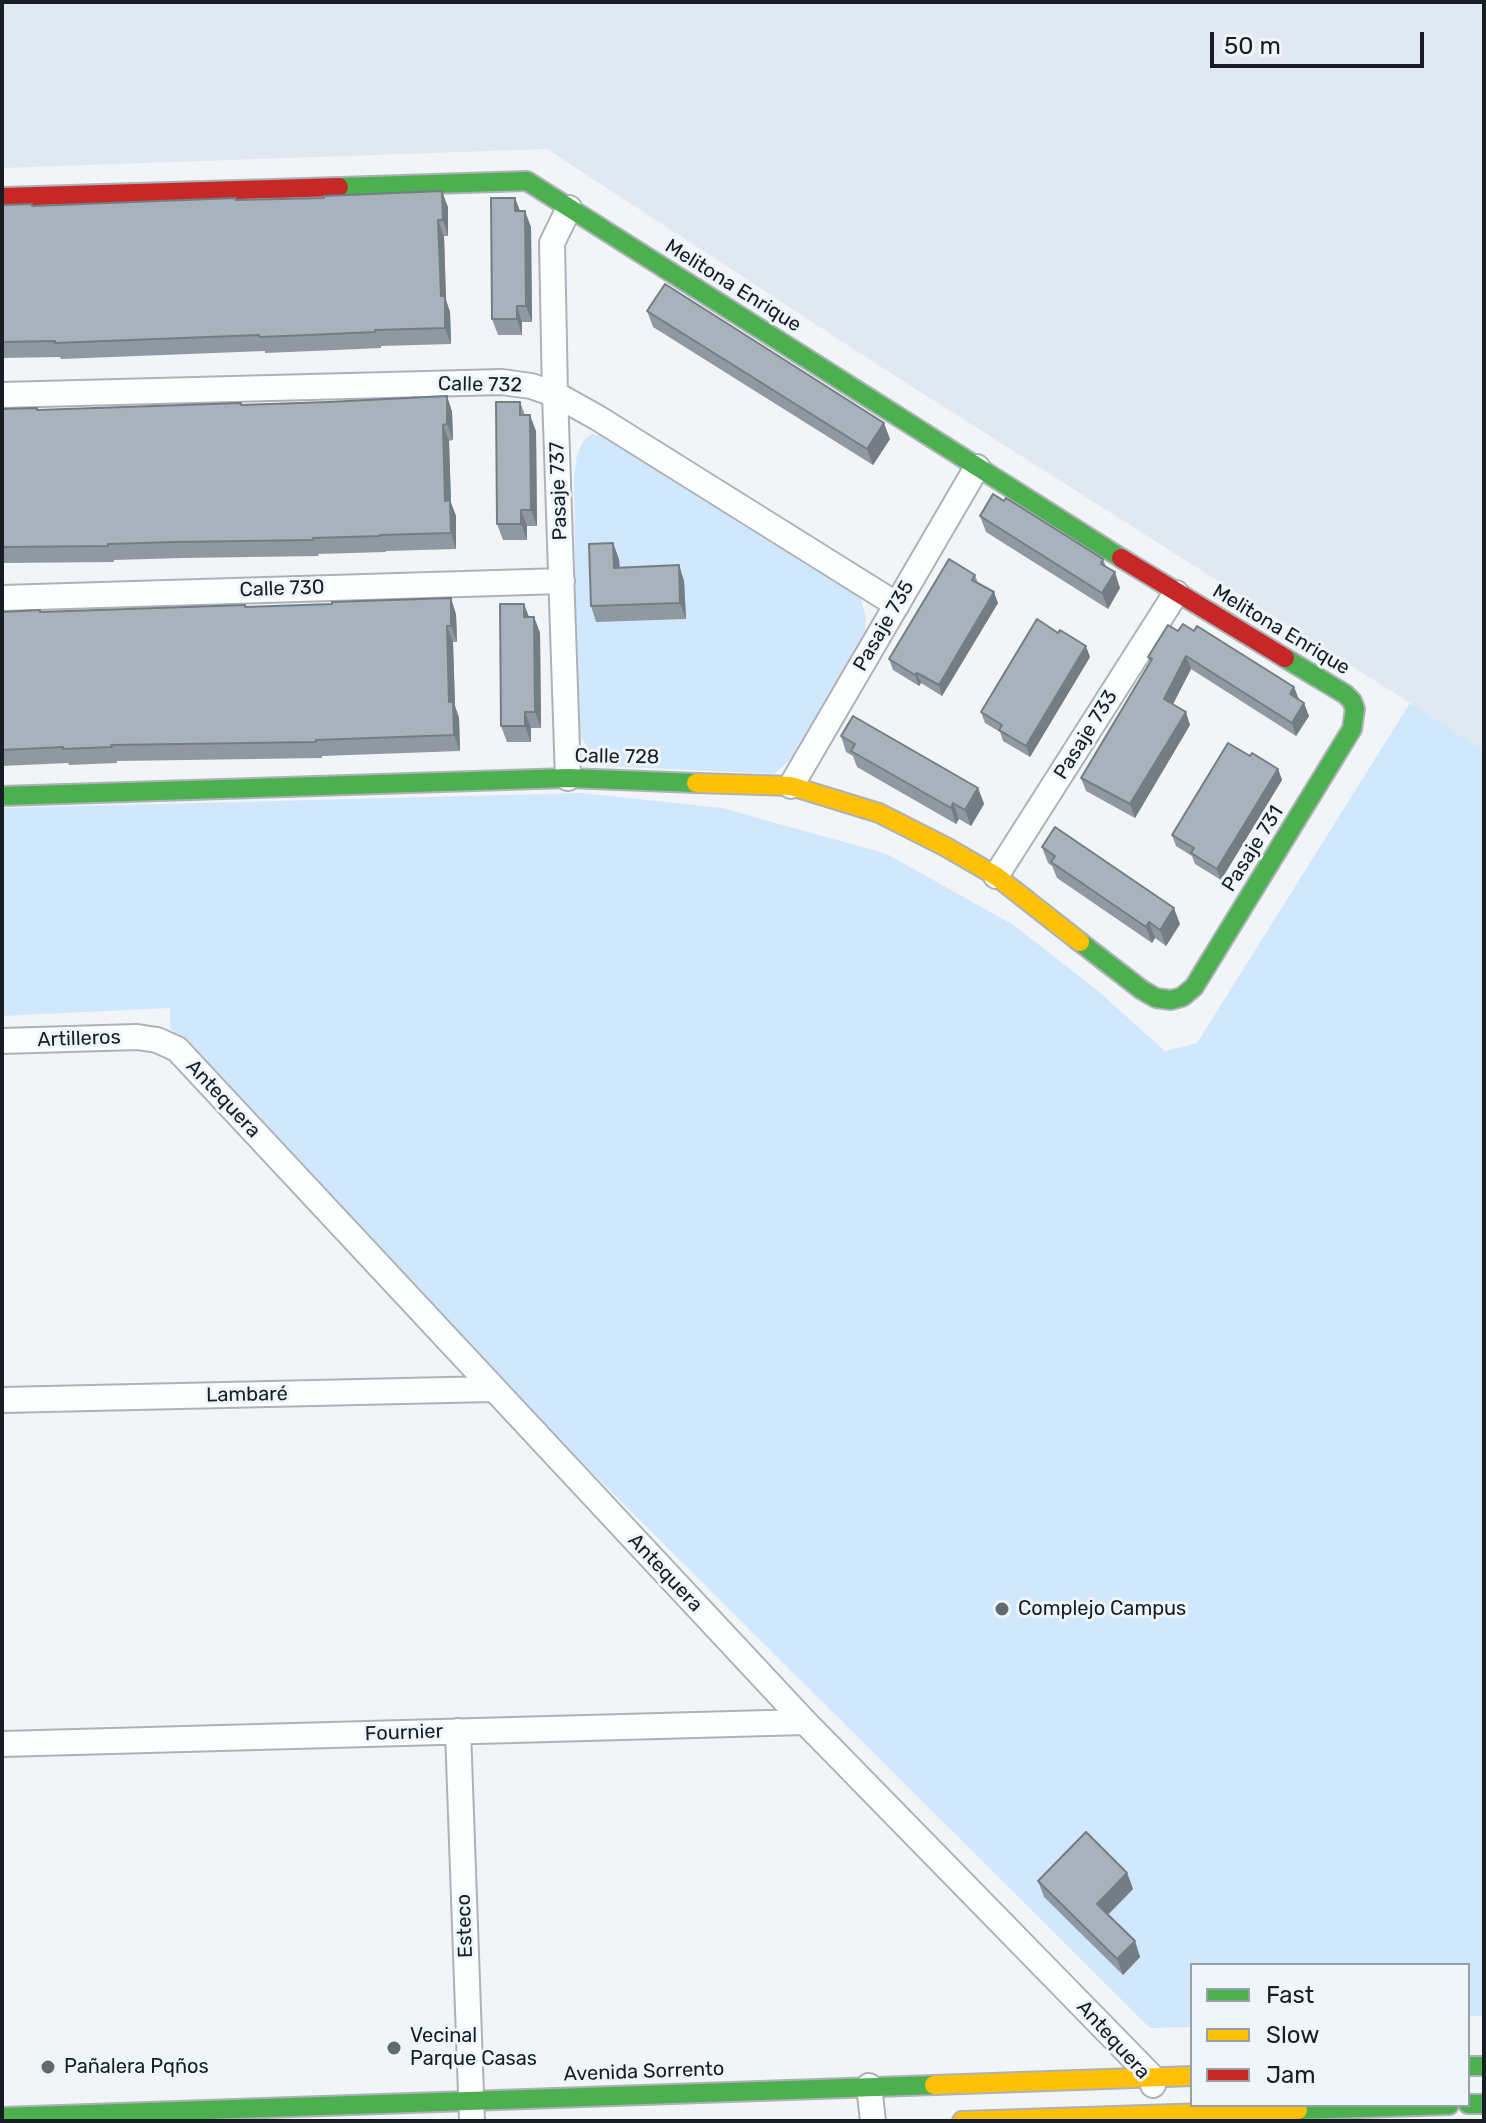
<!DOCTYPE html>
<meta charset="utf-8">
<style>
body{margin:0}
#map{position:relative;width:1486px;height:2123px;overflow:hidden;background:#f1f5f8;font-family:Rubik,sans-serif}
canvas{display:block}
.frame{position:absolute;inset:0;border:4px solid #171d23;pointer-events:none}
.legend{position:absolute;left:1190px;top:1963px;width:280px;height:144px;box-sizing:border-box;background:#eef5fb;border:2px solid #989fa5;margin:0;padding:10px 14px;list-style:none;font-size:24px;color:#171d23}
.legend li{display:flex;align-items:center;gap:16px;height:40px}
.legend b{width:40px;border:2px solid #989fa5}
.scale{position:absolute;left:1210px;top:32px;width:214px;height:36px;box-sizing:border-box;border:4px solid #171d23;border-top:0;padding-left:10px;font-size:24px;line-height:28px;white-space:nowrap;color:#171d23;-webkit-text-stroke:6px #eef5fb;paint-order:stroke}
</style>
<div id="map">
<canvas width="1486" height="2123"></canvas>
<div class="frame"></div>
<ul class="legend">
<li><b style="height:10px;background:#4caf50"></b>Fast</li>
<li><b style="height:10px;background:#ffc107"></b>Slow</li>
<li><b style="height:10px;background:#c62828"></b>Jam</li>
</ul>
<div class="scale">50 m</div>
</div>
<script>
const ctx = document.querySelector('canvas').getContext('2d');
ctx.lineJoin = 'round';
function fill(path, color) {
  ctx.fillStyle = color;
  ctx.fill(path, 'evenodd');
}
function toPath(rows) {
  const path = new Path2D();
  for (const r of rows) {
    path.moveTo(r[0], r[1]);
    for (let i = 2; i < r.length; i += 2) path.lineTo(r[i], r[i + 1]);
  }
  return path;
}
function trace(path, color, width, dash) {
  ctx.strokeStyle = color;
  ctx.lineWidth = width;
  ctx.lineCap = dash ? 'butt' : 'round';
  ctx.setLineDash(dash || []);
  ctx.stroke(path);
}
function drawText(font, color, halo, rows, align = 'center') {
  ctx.font = font + ' Rubik,sans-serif';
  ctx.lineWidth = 6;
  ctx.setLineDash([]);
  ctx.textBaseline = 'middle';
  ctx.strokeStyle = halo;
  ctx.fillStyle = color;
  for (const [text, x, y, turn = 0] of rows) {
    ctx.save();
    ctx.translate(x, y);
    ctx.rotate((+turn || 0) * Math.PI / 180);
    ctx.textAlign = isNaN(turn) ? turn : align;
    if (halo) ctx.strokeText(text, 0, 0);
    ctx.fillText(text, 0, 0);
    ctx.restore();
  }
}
const built = toPath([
 [2,2,1484,2,1484,750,878,365,547,149,2,168]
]);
const green = toPath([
 [592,434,607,437,860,596,866,618,864,640,789,761,774,774,607,766,592,754,577,731,574,477,577,454,584,440],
 [1410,703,1484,750,1484,2016,1468,2016,1468,1965,1192,1965,1192,2027,1150,2028,522,1403,170,1028,170,1008,2,1016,2,808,582,793,722,808,887,854,1015,926,1098,991,1165,1051,1197,1043]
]);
const street = toPath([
 [2,395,502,382,531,386,555,394,598,418,897,605],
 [2,598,562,581],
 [568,778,555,394,552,243,569,208],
 [791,786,977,467],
 [996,876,1176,593],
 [2,1041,137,1037,157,1040,177,1049,805,1722,1152,2077,1153,2085],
 [2,1400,492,1389],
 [458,1731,472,2121],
 [2,1744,805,1722],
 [869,2086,873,2121]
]);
const fast = toPath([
 [339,187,527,181,1121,558],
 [2,796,568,778,696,783],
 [1080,942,1142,990,1156,998,1171,1000,1182,997,1194,987,1352,729,1355,709,1352,701,1345,694,1285,658],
 [1468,2066,1484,2066],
 [1468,2104,1484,2104],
 [1298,2110,1449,2105],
 [2,2117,934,2085]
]);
const slow = toPath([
 [696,783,791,786,879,813,946,847,996,876,1080,942],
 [934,2085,1192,2076],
 [962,2121,1298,2110]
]);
const jam = toPath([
 [2,197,339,187],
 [1121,558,1285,658]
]);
const wall = toPath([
 [515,198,520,211,531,227,532,322,522,322,522,335,498,335,492,319],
 [237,200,448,207,448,236,444,236,446,300,450,312,451,344,381,346,381,348,313,351,265,353,265,351,61,359,60,357,2,358,2,205,32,206],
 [647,311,890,439,873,465,653,327],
 [447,396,452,412,453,440,449,441,451,503,456,516,456,549,386,551,386,552,318,554,319,556,182,558,114,560,114,562,2,563,2,409,37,410,328,402],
 [520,402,525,415,536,431,537,526,527,526,527,540,503,540,497,524],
 [980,516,1103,559,1106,567,1120,588,1108,609,986,532],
 [619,559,620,568,679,565,684,581,686,619,596,622,591,606],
 [975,575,978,583,998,603,942,696,921,683,919,686,893,670,889,659],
 [524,604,529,617,534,617,540,633,541,728,531,728,531,742,507,742,501,726],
 [246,607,456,614,457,642,453,642,455,706,459,718,460,751,322,756,322,758,117,761,117,763,69,765,68,763,2,766,2,717,41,612],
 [1178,631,1194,631,1294,687,1299,699,1309,716,1296,736,1191,669,1173,704,1190,725,1135,818,1086,791,1081,778,1150,662,1148,657],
 [1090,657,1030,757,1003,741,1000,732,985,723,981,712],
 [841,736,978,788,984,804,971,826,959,819,956,824,857,767,853,756,846,752],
 [1250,756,1278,769,1282,780,1221,880,1195,864,1192,856,1176,846,1172,835],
 [1042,847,1180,924,1166,946,1155,938,1152,943,1057,878,1052,866,1048,863],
 [1127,1873,1133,1889,1108,1915,1135,1941,1140,1957,1123,1975,1044,1897,1038,1881]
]);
const shadedWall = toPath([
 [442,191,448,207,448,236,443,220],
 [515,198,521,214,515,211],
 [525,211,531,227,532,322,526,306],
 [438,220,444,236,446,300,450,312,451,344,445,328,441,296],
 [517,306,522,322,522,335,517,319],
 [447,396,452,412,453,440,447,424],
 [530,415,536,431,537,526,531,510],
 [884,423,890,439,873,465,867,449],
 [443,425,449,441,451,503,456,516,456,549,451,533,445,501],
 [521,510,527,526,527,540,521,524],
 [613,543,619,559,620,584,614,568],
 [679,565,684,581,686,619,680,603],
 [1115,572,1120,588,1108,609,1102,593],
 [994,592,998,603,942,696,939,685],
 [451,598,456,614,457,642,451,626],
 [524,604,530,620,524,617],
 [534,617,540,633,541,728,535,712],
 [447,626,453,642,455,706,459,718,460,751,454,735,449,702],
 [1086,646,1090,657,1030,757,1026,746],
 [1186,656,1191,669,1169,712,1164,699],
 [917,673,921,683,919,686,915,675],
 [1294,687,1299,701,1290,694],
 [1304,703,1309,716,1296,736,1292,723],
 [525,712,531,728,531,742,525,726],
 [1186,712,1190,725,1135,818,1130,804],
 [1278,769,1282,780,1221,880,1217,869],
 [978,788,984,804,971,826,965,810],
 [953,803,959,819,956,824,951,808],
 [1174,908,1180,924,1166,946,1160,930],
 [1149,922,1155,938,1152,943,1146,927],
 [1127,1873,1133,1889,1102,1920,1097,1904],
 [1135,1941,1140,1957,1123,1975,1117,1959]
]);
const building = toPath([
 [442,191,443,220,438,220,441,296,445,296,445,328,375,330,375,332,308,335,260,337,259,335,55,343,55,341,2,342,2,205,32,204,32,206,236,198,236,200,324,198,324,196,442,191],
 [491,198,515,198,515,211,525,211,526,306,517,306,517,319,492,319,491,198],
 [665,284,884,423,867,449,647,311,665,284],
 [447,396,447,424,443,425,445,501,450,500,451,533,380,535,380,536,313,538,313,540,176,542,108,544,108,546,2,547,2,409,37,408,37,410,241,403,241,405,328,402,447,396],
 [496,402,520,402,520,415,530,415,531,510,521,510,521,524,497,524,496,402],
 [993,494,1004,501,1006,498,1103,559,1101,564,1115,572,1102,593,980,516,993,494],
 [613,543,614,568,679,565,680,603,591,606,589,544,613,543],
 [949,559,975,575,972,580,994,592,939,685,917,673,915,675,889,659,949,559],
 [451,598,451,626,447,626,449,702,453,702,454,735,316,740,316,742,111,745,112,747,63,749,63,747,2,750,2,612,40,610,40,612,245,605,245,607,332,604,332,602,451,598],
 [500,604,524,604,524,617,534,617,535,712,525,712,525,726,501,726,500,604],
 [1037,619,1058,633,1060,630,1086,646,1026,746,999,730,1002,725,981,712,1037,619],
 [1183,624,1194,631,1197,626,1294,687,1290,694,1304,703,1292,723,1186,656,1164,699,1186,712,1130,804,1081,778,1152,659,1148,657,1168,625,1178,631,1183,624],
 [853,716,978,788,965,810,953,803,951,808,851,751,855,744,841,736,853,716],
 [1228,743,1250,756,1252,753,1278,769,1217,869,1191,853,1194,848,1172,835,1228,743],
 [1055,827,1174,908,1160,930,1149,922,1146,927,1051,862,1055,856,1042,847,1055,827],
 [1086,1832,1127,1873,1097,1904,1135,1941,1117,1959,1038,1881,1086,1832]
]);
const markers = [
 [1002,1609,8,"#63696e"],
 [394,2048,8,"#63696e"],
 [48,2067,8,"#63696e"]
];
const streetNames = [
 ["Melitona Enrique",733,286,32],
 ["Calle 732",480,385,1],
 ["Pasaje 737",559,491,-92],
 ["Calle 730",282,589,-2],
 ["Pasaje 735",884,626,-60],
 ["Melitona Enrique",1281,630,31],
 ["Pasaje 733",1086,735,-58],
 ["Calle 728",617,757,1],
 ["Pasaje 731",1253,849,-58],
 ["Artilleros",79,1039,-2],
 ["Antequera",223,1099,47],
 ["Lambaré",247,1395,-1],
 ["Antequera",665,1573,47],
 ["Fournier",404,1733,-2],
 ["Esteco",465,1926,-92],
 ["Antequera",1113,2040,48],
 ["Avenida Sorrento",644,2072,-2]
];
const poiNames = [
 ["Complejo Campus",1018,1609],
 ["Vecinal",410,2036],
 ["Parque Casas",410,2059],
 ["Pañalera Pqños",64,2067]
];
fill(built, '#e0e9f1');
fill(green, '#d1e7fc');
trace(street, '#adb2b6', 28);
trace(fast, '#adb2b6', 22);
trace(slow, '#adb2b6', 22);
trace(jam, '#adb2b6', 22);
trace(street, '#fdfefe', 24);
trace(fast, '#4caf50', 18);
trace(slow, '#ffc107', 18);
trace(jam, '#c62828', 18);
fill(wall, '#9099a2');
fill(shadedWall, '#757d84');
fill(building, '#a7b2bc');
trace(building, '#757d84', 2);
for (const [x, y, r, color] of markers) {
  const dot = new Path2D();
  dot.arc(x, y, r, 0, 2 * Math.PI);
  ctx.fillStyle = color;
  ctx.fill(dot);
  trace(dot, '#eef5fb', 3);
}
drawText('20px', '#171d23', '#eef5fb', streetNames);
drawText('20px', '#171d23', '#eef5fb', poiNames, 'left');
</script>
